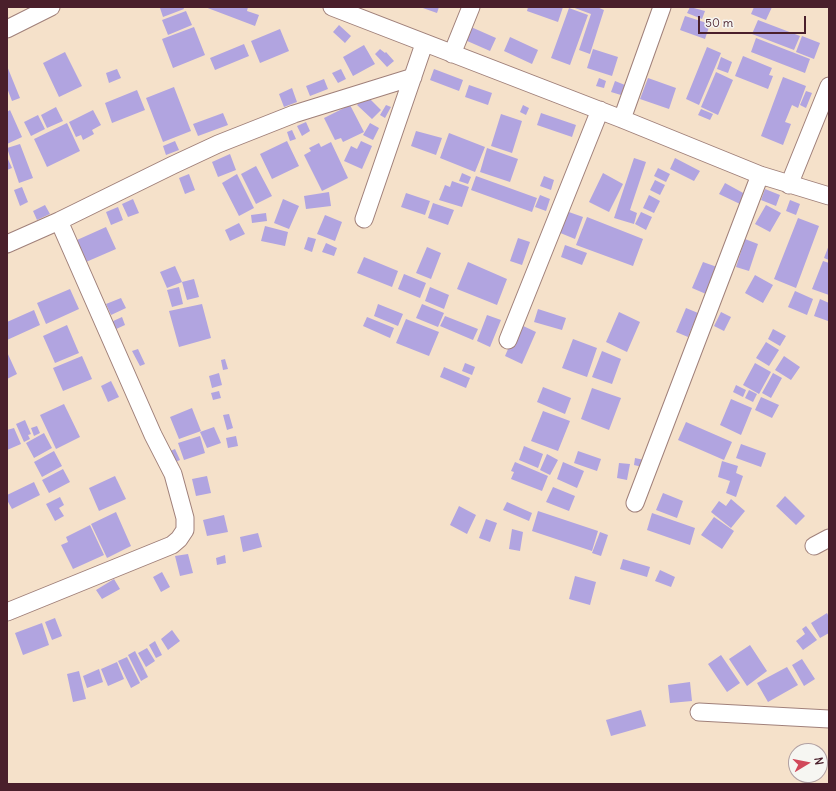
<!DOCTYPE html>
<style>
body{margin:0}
#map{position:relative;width:836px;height:791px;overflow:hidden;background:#f5e1ca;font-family:Delius,sans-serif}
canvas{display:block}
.frame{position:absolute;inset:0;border:8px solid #4a1f2b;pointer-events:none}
.north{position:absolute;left:788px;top:743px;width:40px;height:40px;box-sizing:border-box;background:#f6f6f2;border:1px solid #b1a0a2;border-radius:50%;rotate:80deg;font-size:11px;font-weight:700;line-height:16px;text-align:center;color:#4a1f2b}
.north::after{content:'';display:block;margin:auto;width:14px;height:18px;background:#d1495b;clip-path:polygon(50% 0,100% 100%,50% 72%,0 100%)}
.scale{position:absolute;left:698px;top:16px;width:108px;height:18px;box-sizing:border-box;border:2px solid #4a1f2b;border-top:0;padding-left:5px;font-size:12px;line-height:14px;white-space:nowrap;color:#4a1f2b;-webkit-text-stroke:3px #f6f6f2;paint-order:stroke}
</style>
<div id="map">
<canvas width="836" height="791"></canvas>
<div class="frame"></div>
<div class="north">N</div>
<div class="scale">50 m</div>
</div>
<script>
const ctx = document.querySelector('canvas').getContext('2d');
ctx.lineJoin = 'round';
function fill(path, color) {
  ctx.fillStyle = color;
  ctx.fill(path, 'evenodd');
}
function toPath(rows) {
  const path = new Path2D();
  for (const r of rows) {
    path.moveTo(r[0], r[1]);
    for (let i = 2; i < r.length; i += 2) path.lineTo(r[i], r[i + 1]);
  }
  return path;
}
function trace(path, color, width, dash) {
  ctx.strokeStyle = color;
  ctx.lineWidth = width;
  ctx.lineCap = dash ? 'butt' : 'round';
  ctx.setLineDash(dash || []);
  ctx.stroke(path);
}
const building = toPath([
 [162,7,183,7,184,9,163,17,160,8],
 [205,7,248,7,247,11,259,15,255,26],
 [420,7,439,7,437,13],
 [528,7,563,7,558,22,527,11],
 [572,7,597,7,604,10,590,54,579,50,591,14],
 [690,7,705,11,702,19,687,13],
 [754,7,772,7,766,20,751,14],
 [569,8,588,15,570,65,551,58],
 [186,11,192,25,168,35,162,20],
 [685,16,710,24,705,39,680,30],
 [758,20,800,36,794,50,752,34],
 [339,25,351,36,345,43,333,32],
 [194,27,205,55,173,68,162,39],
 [471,27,496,38,490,51,465,40],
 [280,29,289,51,260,63,251,41],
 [802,36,820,43,814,59,796,52],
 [510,37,538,50,532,64,504,51],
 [756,38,810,59,805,73,751,52],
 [244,44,249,56,215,70,210,58],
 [364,45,375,64,353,76,343,57],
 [707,47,721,53,699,105,686,99],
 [380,49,385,53,386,52,394,61,387,67,375,54],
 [593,49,618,57,612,76,587,68],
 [65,52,82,86,59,97,43,63],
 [743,56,772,68,769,75,773,76,768,89,735,76],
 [721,57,732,62,728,73,717,69],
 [7,66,20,98,12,101,7,88],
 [117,69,121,78,109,83,106,73],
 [341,69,346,79,338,83,332,73],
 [434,69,463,80,459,91,430,80],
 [716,72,733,80,718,115,701,107],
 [783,77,806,86,798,108,792,105,785,122,791,124,783,145,761,136],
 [599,78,606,81,604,88,596,86],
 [648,78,676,88,669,109,640,99],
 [324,79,328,89,310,96,306,86],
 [615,81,625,85,621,95,611,92],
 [469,85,492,93,488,105,465,97],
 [174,87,191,131,163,142,146,98],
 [292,88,297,102,284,107,279,94],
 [137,90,145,110,112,123,105,103],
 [806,91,812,93,806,108,800,105],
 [366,95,381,110,372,119,357,105],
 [350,105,364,132,343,142,341,138,335,140,324,118],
 [386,105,391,107,385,118,380,115],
 [523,105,529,108,526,115,520,112],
 [56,107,63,121,47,128,41,115],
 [701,109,713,114,710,120,698,115],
 [10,110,22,137,7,144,7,112],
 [93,110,101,125,92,130,94,134,83,140,81,135,76,137,69,122],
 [223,113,228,125,198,136,193,124],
 [541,113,576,125,572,137,537,125],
 [501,114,522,121,512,153,491,146],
 [38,115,45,129,31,136,24,122],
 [306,122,310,131,302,136,297,126],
 [67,123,80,151,47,167,34,139],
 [370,123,379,128,373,140,363,135],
 [292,130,296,139,290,141,287,132],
 [416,131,442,138,436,155,411,146],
 [449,133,485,147,475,172,440,158],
 [175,141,179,150,166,155,163,146],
 [287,141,299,166,272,179,260,154],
 [361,141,372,146,362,169,344,161,351,146,357,149],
 [331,142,348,178,322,191,304,155,311,151,309,148,319,143,321,147],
 [20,144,33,178,19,183,7,148],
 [487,148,518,159,510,182,480,172],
 [230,154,236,170,218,177,212,162],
 [7,157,12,168,7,170],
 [634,158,646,162,630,210,637,213,634,224,614,218],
 [675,158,700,171,694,181,670,169],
 [256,166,272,196,256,204,241,174],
 [658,168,670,174,666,182,654,176],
 [462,173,471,177,468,184,459,181],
 [603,173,623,184,609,212,589,202],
 [189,174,195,190,185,194,179,178],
 [237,174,254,208,239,216,222,183],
 [476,176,537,198,532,212,471,190],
 [544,176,554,180,551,190,540,186],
 [655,180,665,185,660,195,650,190],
 [452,181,469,187,462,207,439,200,445,185,450,187],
 [725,183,745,194,740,204,719,194],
 [22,187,28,202,20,206,14,190],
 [765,189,780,195,776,206,761,200],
 [329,192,331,206,306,209,304,196],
 [406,193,430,201,425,215,401,207],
 [540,195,550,199,546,211,535,207],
 [649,195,660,201,654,213,643,208],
 [133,199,139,213,128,217,122,204],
 [283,199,299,206,289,229,274,223],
 [790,200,800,204,796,215,786,211],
 [433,203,454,210,448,225,428,218],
 [45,205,50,214,37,220,33,211],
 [766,205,781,213,770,232,755,224],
 [118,207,123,220,111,225,106,212],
 [566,211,583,217,575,239,558,232],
 [641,212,652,217,646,230,635,224],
 [266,213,267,221,252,223,251,215],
 [325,215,342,222,335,241,317,234],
 [587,217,643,239,633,266,576,245],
 [798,218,819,226,796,288,774,279],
 [239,223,245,234,230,241,225,230],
 [265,226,288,232,285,246,261,241],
 [106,227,116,249,86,262,77,240],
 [308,237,316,239,312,252,304,249],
 [518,238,530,242,522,265,510,261],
 [745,239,758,244,749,271,736,267],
 [326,243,337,248,334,256,322,252],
 [565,245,587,253,582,265,561,257],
 [829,245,829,260,824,258],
 [427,247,441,253,431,279,416,273],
 [364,257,398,271,392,287,357,273],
 [823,261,829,263,829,295,812,289],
 [468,262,507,279,497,305,457,289],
 [703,262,717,267,706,294,692,288],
 [175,266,182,282,167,288,160,272],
 [404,274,426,283,420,298,398,289],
 [755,275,773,285,763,303,745,293],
 [194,279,199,297,187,300,182,282],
 [179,287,183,304,172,307,167,290],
 [430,287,449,295,444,309,425,301],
 [70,289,79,309,46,324,37,303],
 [795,291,813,299,807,315,788,307],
 [121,298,126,308,111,315,106,304],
 [820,299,829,303,828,321,814,316],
 [202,304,211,338,179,347,169,311],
 [378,304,403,314,398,326,374,316],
 [422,304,444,313,438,327,416,318],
 [686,308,698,313,688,337,676,332],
 [538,309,566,318,562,330,534,322],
 [34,310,40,325,7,340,7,322],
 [619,312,640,322,627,352,606,342],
 [721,312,731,317,724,331,714,326],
 [487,315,501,320,490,347,477,341],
 [445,316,478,329,473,340,440,326],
 [122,317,125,325,114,330,111,322],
 [367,317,394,328,390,338,363,326],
 [406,319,439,332,429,356,396,343],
 [519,324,536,332,522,364,505,356],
 [67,325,79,353,55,363,43,336],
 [773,329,786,336,780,346,768,339],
 [573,339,597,348,587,377,562,368],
 [766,342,779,350,769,366,756,358],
 [138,349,145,364,140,366,132,351],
 [602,351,621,359,612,384,592,377],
 [7,352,17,374,7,379],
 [82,356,92,379,63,391,53,368],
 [784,356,800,367,791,380,775,370],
 [225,359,228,369,223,370,221,360],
 [465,363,475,367,472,375,462,371],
 [755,363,771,372,759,394,743,385],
 [444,367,470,378,466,388,440,377],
 [219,373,222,385,212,388,209,376],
 [773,373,782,378,771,398,762,393],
 [111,381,119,397,108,402,101,386],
 [736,385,746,390,743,397,733,392],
 [543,387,571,398,565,414,537,402],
 [592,388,621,398,609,430,581,419],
 [749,390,757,394,753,402,745,398],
 [219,391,221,398,213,400,211,393],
 [761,397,779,405,772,418,755,410],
 [731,399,752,408,741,435,720,425],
 [64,404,80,437,56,449,40,415],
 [192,408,201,431,179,439,170,417],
 [543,411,570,421,558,451,531,441],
 [229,414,233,428,227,430,223,415],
 [25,420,31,434,28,435,30,439,24,442,16,424],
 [686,422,732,442,724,460,678,440],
 [37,426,40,433,34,436,31,428],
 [214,427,221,443,207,448,200,432],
 [14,428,21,444,7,450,7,430],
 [44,433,52,448,34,458,26,443],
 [200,436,205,453,184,460,178,443],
 [236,436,238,446,228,448,226,438],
 [741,444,766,453,761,467,736,458],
 [524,446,543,454,538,468,519,460],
 [175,449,180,460,173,463,168,452],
 [54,451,62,466,42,477,34,462],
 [578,451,601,459,597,471,574,463],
 [547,454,558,460,550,475,540,470],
 [635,458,644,460,642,467,634,465],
 [722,461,738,466,736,473,743,476,736,497,726,493,730,481,718,477],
 [515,462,548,476,542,491,511,479,514,472,511,471],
 [563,462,584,471,577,488,557,479],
 [619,463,630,464,627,480,617,478],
 [63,469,70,482,49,493,42,480],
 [115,476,126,499,99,511,89,488],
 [207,476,211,493,196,496,192,479],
 [34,482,40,495,12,509,7,500,7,495],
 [553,487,575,496,569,511,546,502],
 [663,493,683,501,677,518,656,510],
 [785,496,805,516,796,525,776,506],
 [60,497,64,505,59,508,64,516,55,521,46,504],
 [731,499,745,511,731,528,711,512,719,501,726,506],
 [507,502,532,513,529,521,503,510],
 [459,506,476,515,467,534,450,525],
 [538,511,598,531,592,551,532,531],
 [116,512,131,546,107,558,91,524],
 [652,513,695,528,690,545,647,530],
 [224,515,228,532,207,536,203,520],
 [714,517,734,531,722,549,701,535],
 [486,519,497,523,490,542,479,538],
 [90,525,104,555,73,569,61,545,68,542,66,537],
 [512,529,523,532,520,551,509,549],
 [600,532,608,535,601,556,592,553],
 [258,533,262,547,243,552,240,537],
 [188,554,193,573,180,576,175,556],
 [225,555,226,563,217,565,216,558],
 [623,559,650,567,647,577,620,569],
 [660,570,675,577,671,587,655,581],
 [162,572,170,587,161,592,153,577],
 [575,576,596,582,590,605,569,599],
 [114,579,120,589,102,599,96,590],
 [827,613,829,617,829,633,820,638,811,623],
 [55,618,62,636,52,640,45,622],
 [42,623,49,645,23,655,15,633],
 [806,626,817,640,803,650,796,641,805,634,802,629],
 [172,630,180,641,168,650,161,639],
 [155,641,162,655,156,658,149,645],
 [750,645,767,671,747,686,729,659],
 [147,648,155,661,146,667,138,653],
 [135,651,148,677,141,681,128,655],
 [721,655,740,683,727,692,708,664],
 [127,657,140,683,131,688,118,661],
 [802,659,815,679,804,686,792,665],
 [117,662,124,679,108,686,101,669],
 [787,667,798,685,768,702,757,683],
 [99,669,103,682,87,688,83,676],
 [79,671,86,699,73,702,67,674],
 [690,682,692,701,670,703,668,685],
 [641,710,646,726,611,736,606,720]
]);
const minor = toPath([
 [332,7,622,119,760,175,829,196],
 [7,29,51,7],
 [452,54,471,7],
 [622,119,662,7],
 [789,185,829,86],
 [364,219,424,44],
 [7,244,59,221,173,165,218,144,294,114,413,77],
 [508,340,600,110],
 [635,503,760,175],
 [814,546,829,538],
 [7,612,172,545,179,539,185,530,185,518,173,474,153,435,59,221],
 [699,712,829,719]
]);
fill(building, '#b1a4e0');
trace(minor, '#a0807a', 19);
trace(minor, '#fff', 17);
</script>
